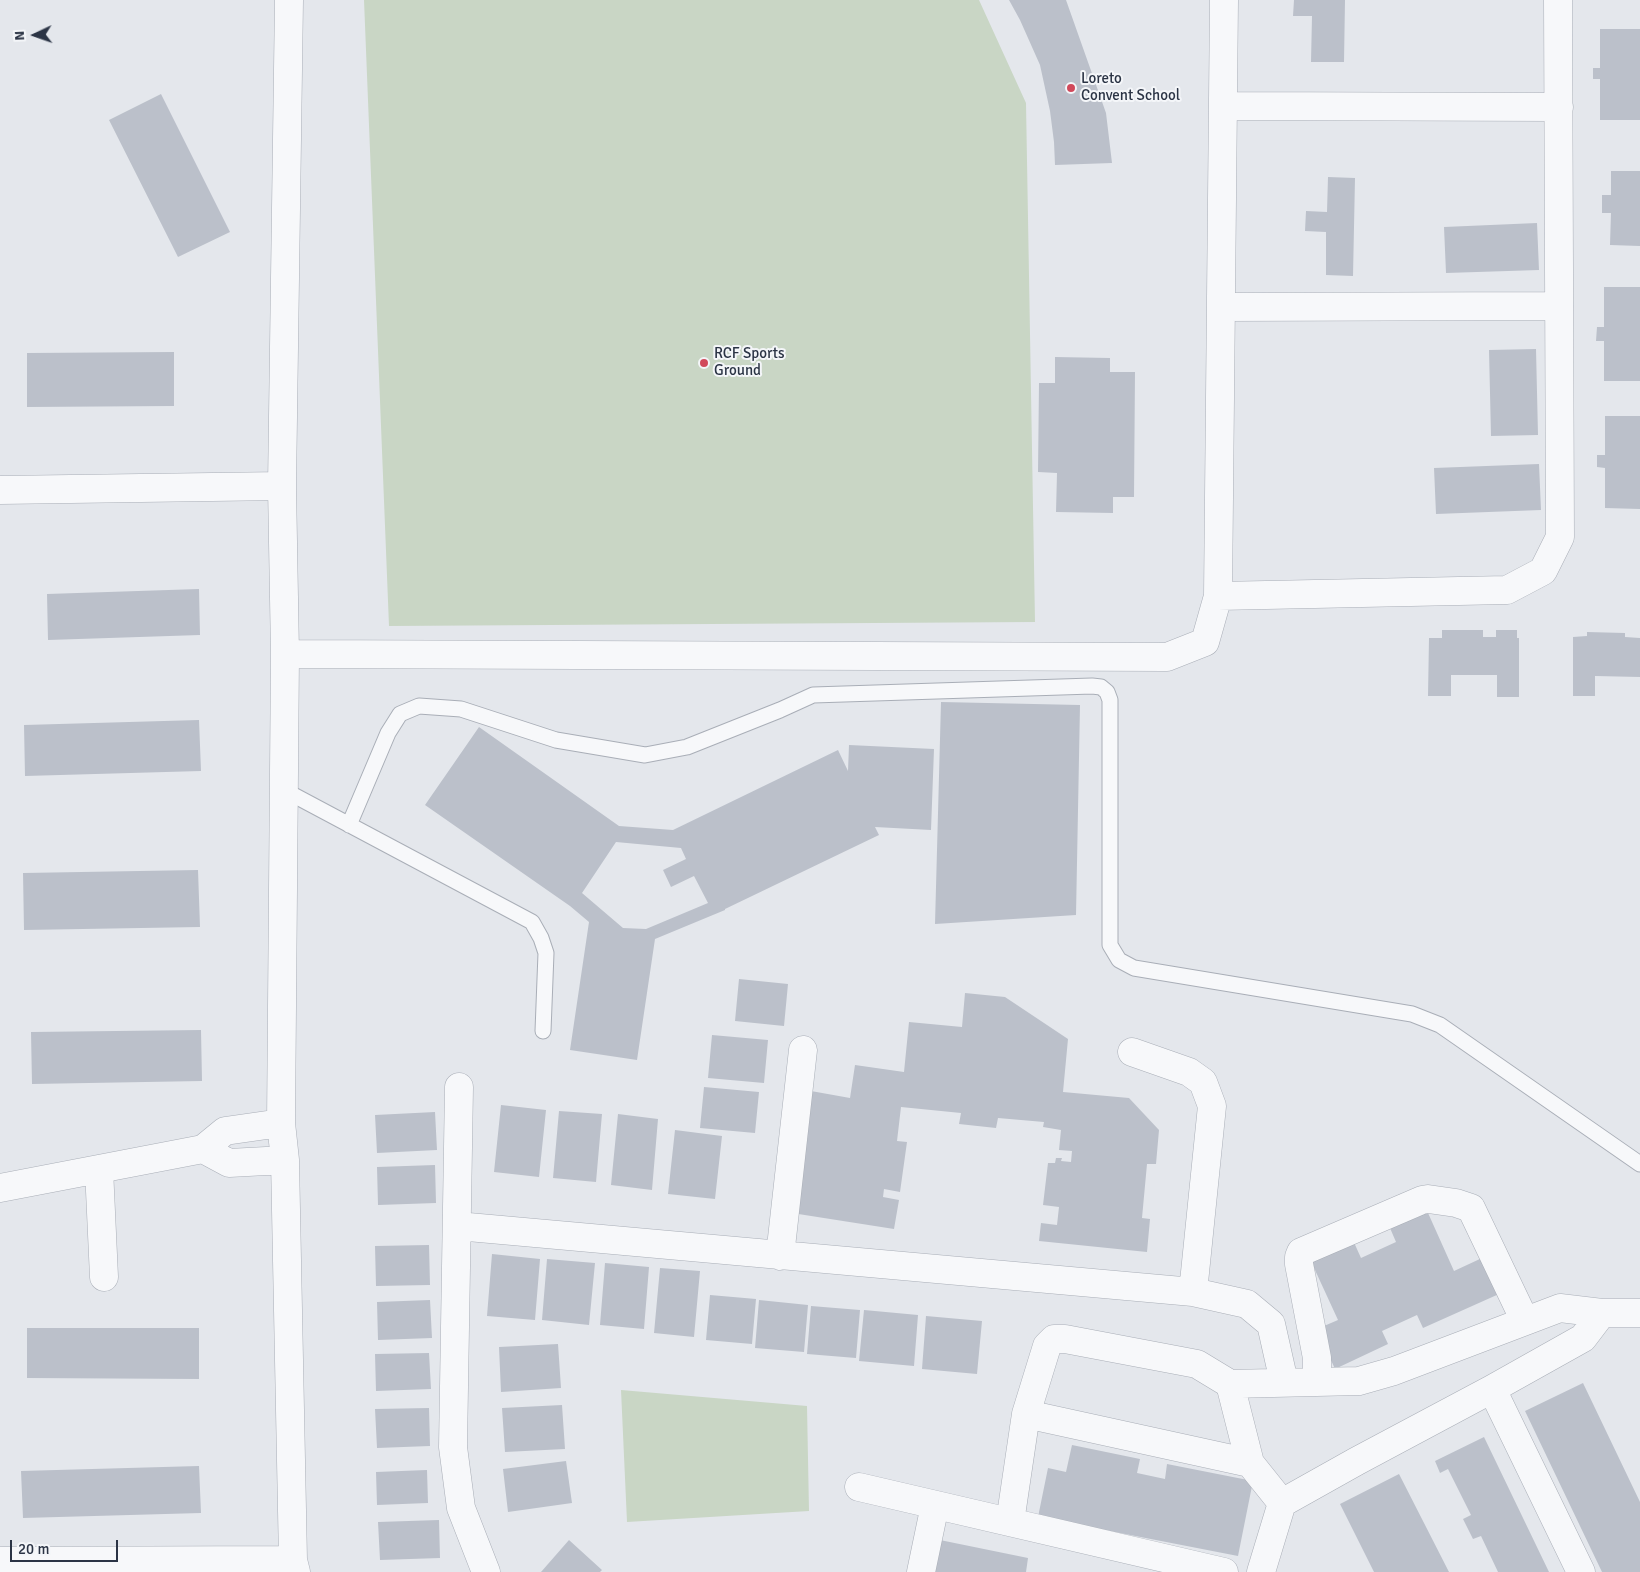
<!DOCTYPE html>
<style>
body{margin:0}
#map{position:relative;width:1640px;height:1572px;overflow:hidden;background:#e4e7ec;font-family:Signika,sans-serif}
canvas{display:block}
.north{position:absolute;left:10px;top:10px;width:50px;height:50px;-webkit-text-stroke:4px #f4f6f9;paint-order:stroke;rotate:267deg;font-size:14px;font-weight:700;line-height:20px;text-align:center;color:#2b3445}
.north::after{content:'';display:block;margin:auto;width:18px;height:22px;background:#2b3445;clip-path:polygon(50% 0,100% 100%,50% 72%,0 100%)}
.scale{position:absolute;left:10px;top:1540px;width:108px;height:22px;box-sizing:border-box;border:2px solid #2b3445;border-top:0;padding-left:6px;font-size:15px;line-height:18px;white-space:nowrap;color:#2b3445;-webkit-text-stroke:4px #f4f6f9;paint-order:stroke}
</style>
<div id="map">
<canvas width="1640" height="1572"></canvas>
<div class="north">N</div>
<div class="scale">20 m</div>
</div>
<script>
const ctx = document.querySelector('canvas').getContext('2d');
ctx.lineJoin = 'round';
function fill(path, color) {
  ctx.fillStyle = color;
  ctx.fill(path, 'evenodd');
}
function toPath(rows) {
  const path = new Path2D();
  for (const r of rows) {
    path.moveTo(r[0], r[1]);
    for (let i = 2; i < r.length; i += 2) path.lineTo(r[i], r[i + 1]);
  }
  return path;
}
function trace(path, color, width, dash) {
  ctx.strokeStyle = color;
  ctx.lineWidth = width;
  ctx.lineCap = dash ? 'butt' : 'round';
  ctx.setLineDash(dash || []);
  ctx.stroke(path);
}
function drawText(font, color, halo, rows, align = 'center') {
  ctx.font = font + ' Signika,sans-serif';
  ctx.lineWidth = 4;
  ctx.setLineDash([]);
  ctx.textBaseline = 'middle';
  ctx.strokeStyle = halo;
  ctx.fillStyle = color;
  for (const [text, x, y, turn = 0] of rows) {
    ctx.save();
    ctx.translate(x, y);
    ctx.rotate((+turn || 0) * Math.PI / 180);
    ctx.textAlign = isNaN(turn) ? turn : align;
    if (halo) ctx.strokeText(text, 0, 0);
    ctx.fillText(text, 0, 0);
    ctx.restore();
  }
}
const green = toPath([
 [364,0,979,0,1026,103,1035,622,389,626],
 [621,1390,807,1406,809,1511,627,1522]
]);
const building = toPath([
 [1009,0,1066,0,1106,113,1112,163,1055,165,1054,142,1050,111,1040,65,1020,20],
 [1294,0,1345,0,1344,62,1311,62,1312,16,1293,16],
 [1600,29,1640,29,1640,120,1600,120,1600,79,1593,79,1593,68,1600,68],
 [161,94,230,232,178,257,109,120],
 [1611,171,1640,171,1640,246,1610,245,1611,213,1602,213,1602,195,1611,195],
 [1328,177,1355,178,1353,276,1326,275,1326,232,1305,231,1306,211,1327,212],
 [1537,223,1539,270,1446,273,1444,227],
 [1604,287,1640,287,1640,381,1604,381,1604,341,1596,341,1597,327,1604,327],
 [1536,349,1538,435,1491,436,1489,350],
 [174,352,174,406,27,407,27,353],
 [1055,357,1110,358,1110,372,1135,372,1134,497,1113,497,1113,513,1056,512,1057,473,1038,472,1039,383,1055,383],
 [1605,416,1640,416,1640,509,1605,508,1605,468,1597,467,1597,455,1605,455],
 [1539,464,1541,510,1436,514,1434,468],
 [199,589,200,635,48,640,47,594],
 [1442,630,1483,630,1483,637,1496,637,1496,630,1517,630,1517,638,1519,638,1519,697,1497,697,1497,675,1451,675,1451,696,1428,696,1429,638,1442,638],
 [1587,632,1625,633,1625,637,1640,638,1640,677,1595,676,1595,696,1573,696,1573,637,1587,636],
 [941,702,1080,705,1076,915,935,924],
 [199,720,201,771,25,776,24,725],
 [479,727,619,826,673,830,838,750,848,771,849,745,934,749,931,830,875,827,879,835,725,909,725,910,655,939,637,1060,570,1050,589,922,570,906,425,805],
 [616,842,681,848,686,859,663,870,671,887,694,876,708,903,646,929,623,928,582,893],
 [198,870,200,927,24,930,23,873],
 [739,979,788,984,784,1026,735,1021],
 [965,993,1005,997,1068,1039,1063,1092,1129,1098,1159,1130,1156,1164,1147,1164,1142,1218,1150,1219,1147,1252,1039,1241,1041,1223,1057,1225,1059,1207,1043,1205,1048,1163,1055,1163,1056,1158,1062,1158,1061,1161,1071,1162,1072,1151,1059,1150,1061,1130,1043,1127,1044,1122,998,1118,996,1128,959,1124,961,1113,901,1107,897,1141,907,1142,900,1192,884,1189,883,1197,899,1200,894,1229,792,1213,811,1091,850,1098,855,1065,904,1072,909,1022,962,1027],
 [201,1030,202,1081,32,1084,31,1032],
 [712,1035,768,1040,764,1083,708,1078],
 [704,1087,759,1092,755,1133,700,1128],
 [501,1105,546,1110,539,1177,494,1172],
 [559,1111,602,1114,596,1182,553,1178],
 [435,1112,437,1150,377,1153,375,1115],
 [618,1114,658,1119,652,1190,611,1185],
 [675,1130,722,1136,715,1199,668,1194],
 [435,1165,436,1203,378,1205,377,1167],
 [1424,1204,1454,1271,1482,1258,1499,1294,1423,1328,1417,1315,1382,1331,1388,1344,1335,1369,1317,1329,1338,1320,1309,1257,1352,1238,1361,1258,1396,1242,1387,1221],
 [429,1245,430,1285,376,1286,375,1246],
 [492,1254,540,1259,535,1320,487,1316],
 [547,1259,595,1263,589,1325,542,1320],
 [605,1263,649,1267,644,1329,600,1325],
 [660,1268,700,1271,694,1337,654,1333],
 [710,1295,756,1299,752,1344,706,1340],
 [430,1300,432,1338,378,1340,377,1302],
 [759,1300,808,1305,804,1352,755,1348],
 [811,1306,860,1310,856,1358,807,1354],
 [864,1310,918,1315,914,1366,859,1361],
 [926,1316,982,1321,977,1374,922,1369],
 [27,1328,199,1328,199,1379,27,1378],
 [558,1344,561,1388,501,1392,499,1347],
 [429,1353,431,1389,376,1391,375,1354],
 [1583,1383,1640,1502,1640,1572,1602,1572,1525,1411],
 [562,1405,565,1449,505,1452,502,1408],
 [429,1408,430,1446,377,1448,375,1409],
 [1484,1437,1549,1572,1498,1572,1481,1536,1473,1539,1463,1519,1471,1515,1448,1469,1440,1473,1435,1461],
 [1072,1445,1140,1459,1137,1473,1165,1479,1167,1464,1253,1481,1238,1556,1038,1517,1048,1468,1066,1472],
 [566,1461,572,1503,508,1512,503,1469],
 [199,1466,201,1513,23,1518,21,1471],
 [427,1470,428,1503,377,1505,376,1472],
 [1399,1474,1449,1572,1374,1572,1340,1504],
 [439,1520,440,1558,380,1560,378,1522],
 [935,1539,1028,1558,1026,1572,929,1572],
 [569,1540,602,1570,600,1572,541,1572]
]);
const lane = toPath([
 [284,790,532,922,541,938,546,953,543,1031],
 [349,825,388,733,400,714,419,706,461,709,556,740,645,755,687,747,780,710,813,695,1092,686,1101,687,1107,692,1110,700,1110,945,1119,960,1134,968,1412,1014,1440,1025,1640,1164]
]);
const street = toPath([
 [289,0,282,486,285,654,281,1123,285,1160,293,1560,296,1572],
 [1223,106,1559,107],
 [1221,307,1559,306],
 [0,490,282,486],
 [1218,596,1507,590,1543,571,1560,537,1558,0],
 [285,654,1167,657,1205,642,1218,596,1224,0],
 [1132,1052,1189,1072,1203,1082,1212,1106,1193,1292,1247,1304,1271,1324,1284,1382],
 [459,1087,453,1447,461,1508,486,1572],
 [203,1149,229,1163,285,1160],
 [99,1169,104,1277],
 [0,1188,203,1149,225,1131,281,1123],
 [457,1226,1193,1292],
 [780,1256,803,1050],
 [1317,1382,1317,1358,1299,1264,1299,1257,1301,1252,1422,1200,1428,1199,1456,1203,1471,1208,1525,1321],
 [1492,1389,1581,1572],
 [1026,1414,1047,1346,1054,1339,1065,1339,1197,1364,1230,1384],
 [859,1487,1224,1572],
 [1282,1503,1357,1461,1492,1389,1583,1338,1602,1313],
 [1010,1522,1026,1414,1250,1463],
 [0,1561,293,1560],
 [921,1572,935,1505],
 [1261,1572,1282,1503,1250,1463,1230,1384,1359,1381,1394,1371,1560,1308,1602,1313,1640,1313]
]);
const markers = [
 [1071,88,5,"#d1495b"],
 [704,363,5,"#d1495b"]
];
const poiNames = [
 ["Loreto",1081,79],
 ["Convent School",1081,96],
 ["RCF Sports",714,354],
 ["Ground",714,371]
];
fill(green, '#c9d6c5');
fill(building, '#bbc0ca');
trace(lane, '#a9aeb7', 17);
trace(street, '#a9aeb7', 29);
trace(lane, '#f7f8fa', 15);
trace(street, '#f7f8fa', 28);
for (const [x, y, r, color] of markers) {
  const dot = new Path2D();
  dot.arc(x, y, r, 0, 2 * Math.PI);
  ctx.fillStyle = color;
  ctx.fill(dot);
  trace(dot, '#f4f6f9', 2);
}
drawText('15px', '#2b3445', '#f4f6f9', poiNames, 'left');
</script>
